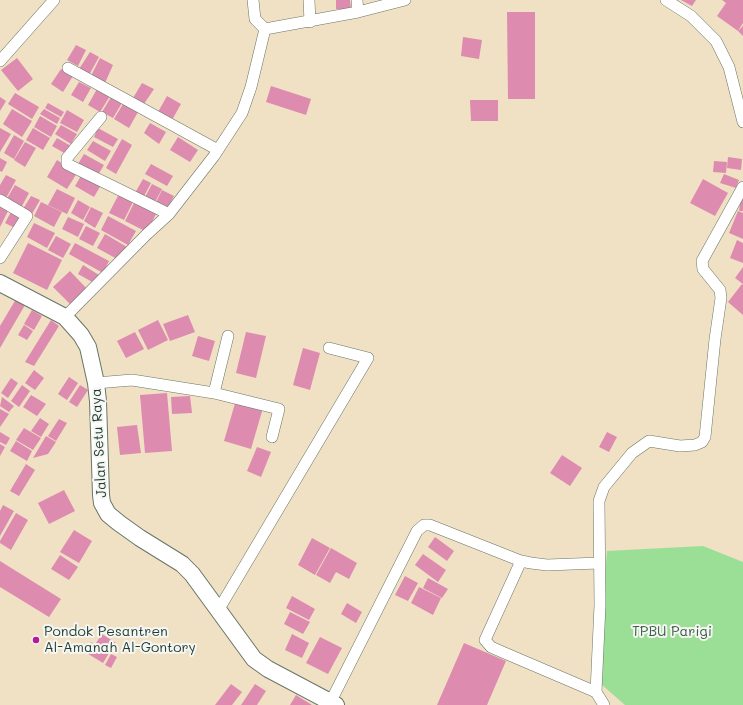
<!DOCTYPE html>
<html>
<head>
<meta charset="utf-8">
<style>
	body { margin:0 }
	canvas { display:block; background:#f0e0c4 }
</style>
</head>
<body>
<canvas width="743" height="705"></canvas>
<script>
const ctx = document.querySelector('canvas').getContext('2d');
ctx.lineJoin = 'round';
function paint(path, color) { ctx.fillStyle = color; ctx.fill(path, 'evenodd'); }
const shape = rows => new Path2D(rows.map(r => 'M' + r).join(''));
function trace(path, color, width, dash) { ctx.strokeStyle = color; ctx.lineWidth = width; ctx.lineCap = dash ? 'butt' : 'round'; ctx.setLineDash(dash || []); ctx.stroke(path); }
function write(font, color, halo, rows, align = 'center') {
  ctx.font = font + ' Mali,sans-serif'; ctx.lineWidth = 4; ctx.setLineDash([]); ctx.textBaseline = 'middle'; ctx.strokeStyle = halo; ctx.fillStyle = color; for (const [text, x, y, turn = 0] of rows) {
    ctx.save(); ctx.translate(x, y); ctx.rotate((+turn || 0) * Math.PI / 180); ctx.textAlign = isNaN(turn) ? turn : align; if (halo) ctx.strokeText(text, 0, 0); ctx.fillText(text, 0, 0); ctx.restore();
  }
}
paint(shape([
	[703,546,743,562,743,705,625,705,601,684,599,664,607,551]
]), '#9bde95');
paint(shape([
	[336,0,350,0,351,9,336,9],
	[681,0,696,0,692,6],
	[722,0,743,0,743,23,738,31,717,16,726,3],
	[507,12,535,12,535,99,508,99],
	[743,26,743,36,738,31],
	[463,37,482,40,479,59,461,56],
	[76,45,86,50,78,66,67,60],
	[90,52,99,57,89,75,79,69],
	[17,58,33,79,18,91,1,70],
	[100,58,113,65,105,83,91,76],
	[61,69,73,76,63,92,51,84],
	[79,82,91,88,83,102,71,95],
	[142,83,154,89,144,104,133,98],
	[271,86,311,99,306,115,266,102],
	[97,89,110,96,100,112,88,105],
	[15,93,39,107,32,119,8,104],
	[167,96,181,104,172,120,158,112],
	[0,97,6,101,0,111],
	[111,97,122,103,113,118,102,112],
	[470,100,498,100,498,121,471,121],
	[48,103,64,112,61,117,45,108],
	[123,104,138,112,129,128,114,119],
	[12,109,32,121,22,137,3,124],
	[44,109,60,118,57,124,40,114],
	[67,110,84,120,77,132,60,123],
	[40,116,57,126,51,137,34,127],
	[150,123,166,132,159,144,144,133],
	[61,125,77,134,71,144,55,134],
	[0,128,11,134,0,152],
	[33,128,50,138,43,150,26,140],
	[98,128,118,139,113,147,94,137],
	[14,135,24,141,14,159,4,153],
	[178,137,198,150,190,162,170,150],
	[57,138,71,146,66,154,52,146],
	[122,139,132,145,116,174,106,168],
	[93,141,111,151,105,161,87,150],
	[25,142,36,148,25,167,14,160],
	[84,154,104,165,98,175,78,164],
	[728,157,742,159,741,170,727,168],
	[0,158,7,162,2,172,0,171],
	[57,160,77,173,67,189,47,177],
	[714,161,727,162,726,173,713,172],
	[151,164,173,176,167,186,145,174],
	[82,174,101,185,94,197,75,186],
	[724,174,739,180,736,188,720,183],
	[6,175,16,180,5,200,0,198,0,185],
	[143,179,151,183,143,198,135,193],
	[703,179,728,193,715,216,690,203],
	[152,184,162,189,154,204,144,199],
	[15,185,29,193,21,208,6,200],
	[57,189,75,198,67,214,48,205],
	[162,190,174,196,166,211,155,204],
	[119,194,133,202,124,220,109,213],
	[31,196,40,200,32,214,23,209],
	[741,199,743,200,743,211,739,211],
	[78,200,90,207,83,220,71,213],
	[41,202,62,212,54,227,34,216],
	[134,203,156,214,147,232,125,221],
	[0,205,9,209,0,227],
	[91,207,103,213,95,228,84,221],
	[738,211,743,213,743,239,729,233],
	[11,212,21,217,15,228,5,223],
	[108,216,136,231,128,245,101,230],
	[68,217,84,224,78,237,62,229],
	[34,223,55,233,47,248,27,237],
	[86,226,100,233,93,246,79,239],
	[105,234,127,247,119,260,97,248],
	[56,236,71,244,63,258,48,250],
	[737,240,743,243,743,263,730,258],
	[28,243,62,260,47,290,13,273],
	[75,243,109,261,103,273,69,254],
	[83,265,99,275,94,283,78,274],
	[743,267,743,284,735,278],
	[70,271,88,290,72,306,53,287],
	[742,284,743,285,743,315,728,302],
	[16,299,25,305,0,348,0,326],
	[32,310,42,316,34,330,24,324],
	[188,315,195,332,170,341,163,324],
	[51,320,59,326,34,366,25,362],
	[158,320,168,340,148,350,138,330],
	[24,325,33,331,27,340,18,335],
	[135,332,144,349,126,358,117,341],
	[246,332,266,336,256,378,236,373],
	[198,336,215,341,209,361,192,356],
	[303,348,320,353,310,390,293,385],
	[34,370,44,378,35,390,25,383],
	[69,377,78,383,67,400,58,394],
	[11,378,18,383,8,398,1,393],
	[22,385,30,391,19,407,11,401],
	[80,385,88,390,77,407,69,402],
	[167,393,172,451,145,453,140,395],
	[31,395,46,404,37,416,23,407],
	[190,396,192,413,172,414,171,397],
	[2,397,14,406,9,412,0,406],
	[236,400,263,408,251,449,224,441],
	[0,409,9,414,0,427],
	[40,418,49,424,41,437,31,431],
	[59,419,67,423,56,441,48,436],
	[137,425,141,453,120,455,117,427],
	[24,428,41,438,33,450,16,440],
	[0,432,10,438,6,445,0,442],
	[607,432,617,437,609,452,599,447],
	[46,436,56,442,48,454,33,458],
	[16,441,32,451,27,461,10,451],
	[0,444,5,447,0,456],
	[257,447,271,452,261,477,247,471],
	[562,455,582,468,570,486,550,473],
	[26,464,35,470,19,496,10,491],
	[64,490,75,511,49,524,38,503],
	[3,505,14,511,0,536,0,511],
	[16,513,28,520,11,550,0,543,0,541],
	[74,530,92,541,79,563,60,552],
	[435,537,454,551,447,561,428,547],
	[312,538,330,548,315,575,298,565],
	[331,548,357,563,349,579,336,572,330,583,316,575],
	[423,554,446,570,438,582,415,565],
	[60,555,78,567,69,580,51,569],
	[0,561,61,599,49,617,0,587],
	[405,576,418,583,408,601,395,595],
	[428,578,448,589,442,598,423,588],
	[419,587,441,598,433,615,411,603],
	[292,596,315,609,309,620,286,608],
	[347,603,362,612,356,623,341,614],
	[290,612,310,622,303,634,284,624],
	[102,634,116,643,110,652,96,643],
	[292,634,309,643,302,658,285,650],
	[320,637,342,648,328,674,306,663],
	[91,642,109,653,103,663,85,652],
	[464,643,506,661,487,705,437,705],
	[111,654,117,657,111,668,105,665],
	[231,684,242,692,232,705,215,705],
	[255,684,266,691,257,705,241,705],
	[296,695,312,705,290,705]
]), '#dd8cb0');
const street = shape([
	[253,0,255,19,265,29],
	[309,0,310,22],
	[357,0,358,12],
	[666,0,691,16,716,41,729,67,743,122],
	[265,29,358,12,405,0],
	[0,61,54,0],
	[68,68,218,150],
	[101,117,67,158,67,164,169,214],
	[0,200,27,216,0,258],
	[65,317,146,235,169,214,214,156,242,113,251,87,265,29],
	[96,383,132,380,214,393,279,409,272,437],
	[214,393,228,336],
	[521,561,485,640,491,647,500,651,596,692,604,705],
	[219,609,368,358,329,348],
	[596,692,600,605,599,501,604,487,632,453,649,441,680,446,695,445,702,442,705,437,715,339,721,298,720,290,703,269,702,261,743,187],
	[329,705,417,531,424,525,430,525,521,561,531,563,547,565,599,563]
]);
const secondary = shape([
	[0,283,65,317,81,335,88,347,96,383,98,401,101,495,102,503,108,514,119,523,140,538,182,564,192,574,254,659,268,669,336,705]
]);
trace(street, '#687666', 12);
trace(secondary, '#687666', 18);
trace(street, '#fff', 11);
trace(secondary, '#fff', 16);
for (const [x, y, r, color] of [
	[36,640,4,"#b5179e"]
]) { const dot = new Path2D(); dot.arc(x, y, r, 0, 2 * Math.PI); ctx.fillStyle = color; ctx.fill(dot); trace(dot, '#f6f6f2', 1.5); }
write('14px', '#1f3d34', '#f6f6f2', [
	["Jalan Setu Raya",99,443,-93]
]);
write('14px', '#1f3d34', '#f6f6f2', [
	["Pondok Pesantren",44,632],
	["Al-Amanah Al-Gontory",44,648]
], 'left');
write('14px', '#385d47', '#f6f6f2', [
	["TPBU Parigi",672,632]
]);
</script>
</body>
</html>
